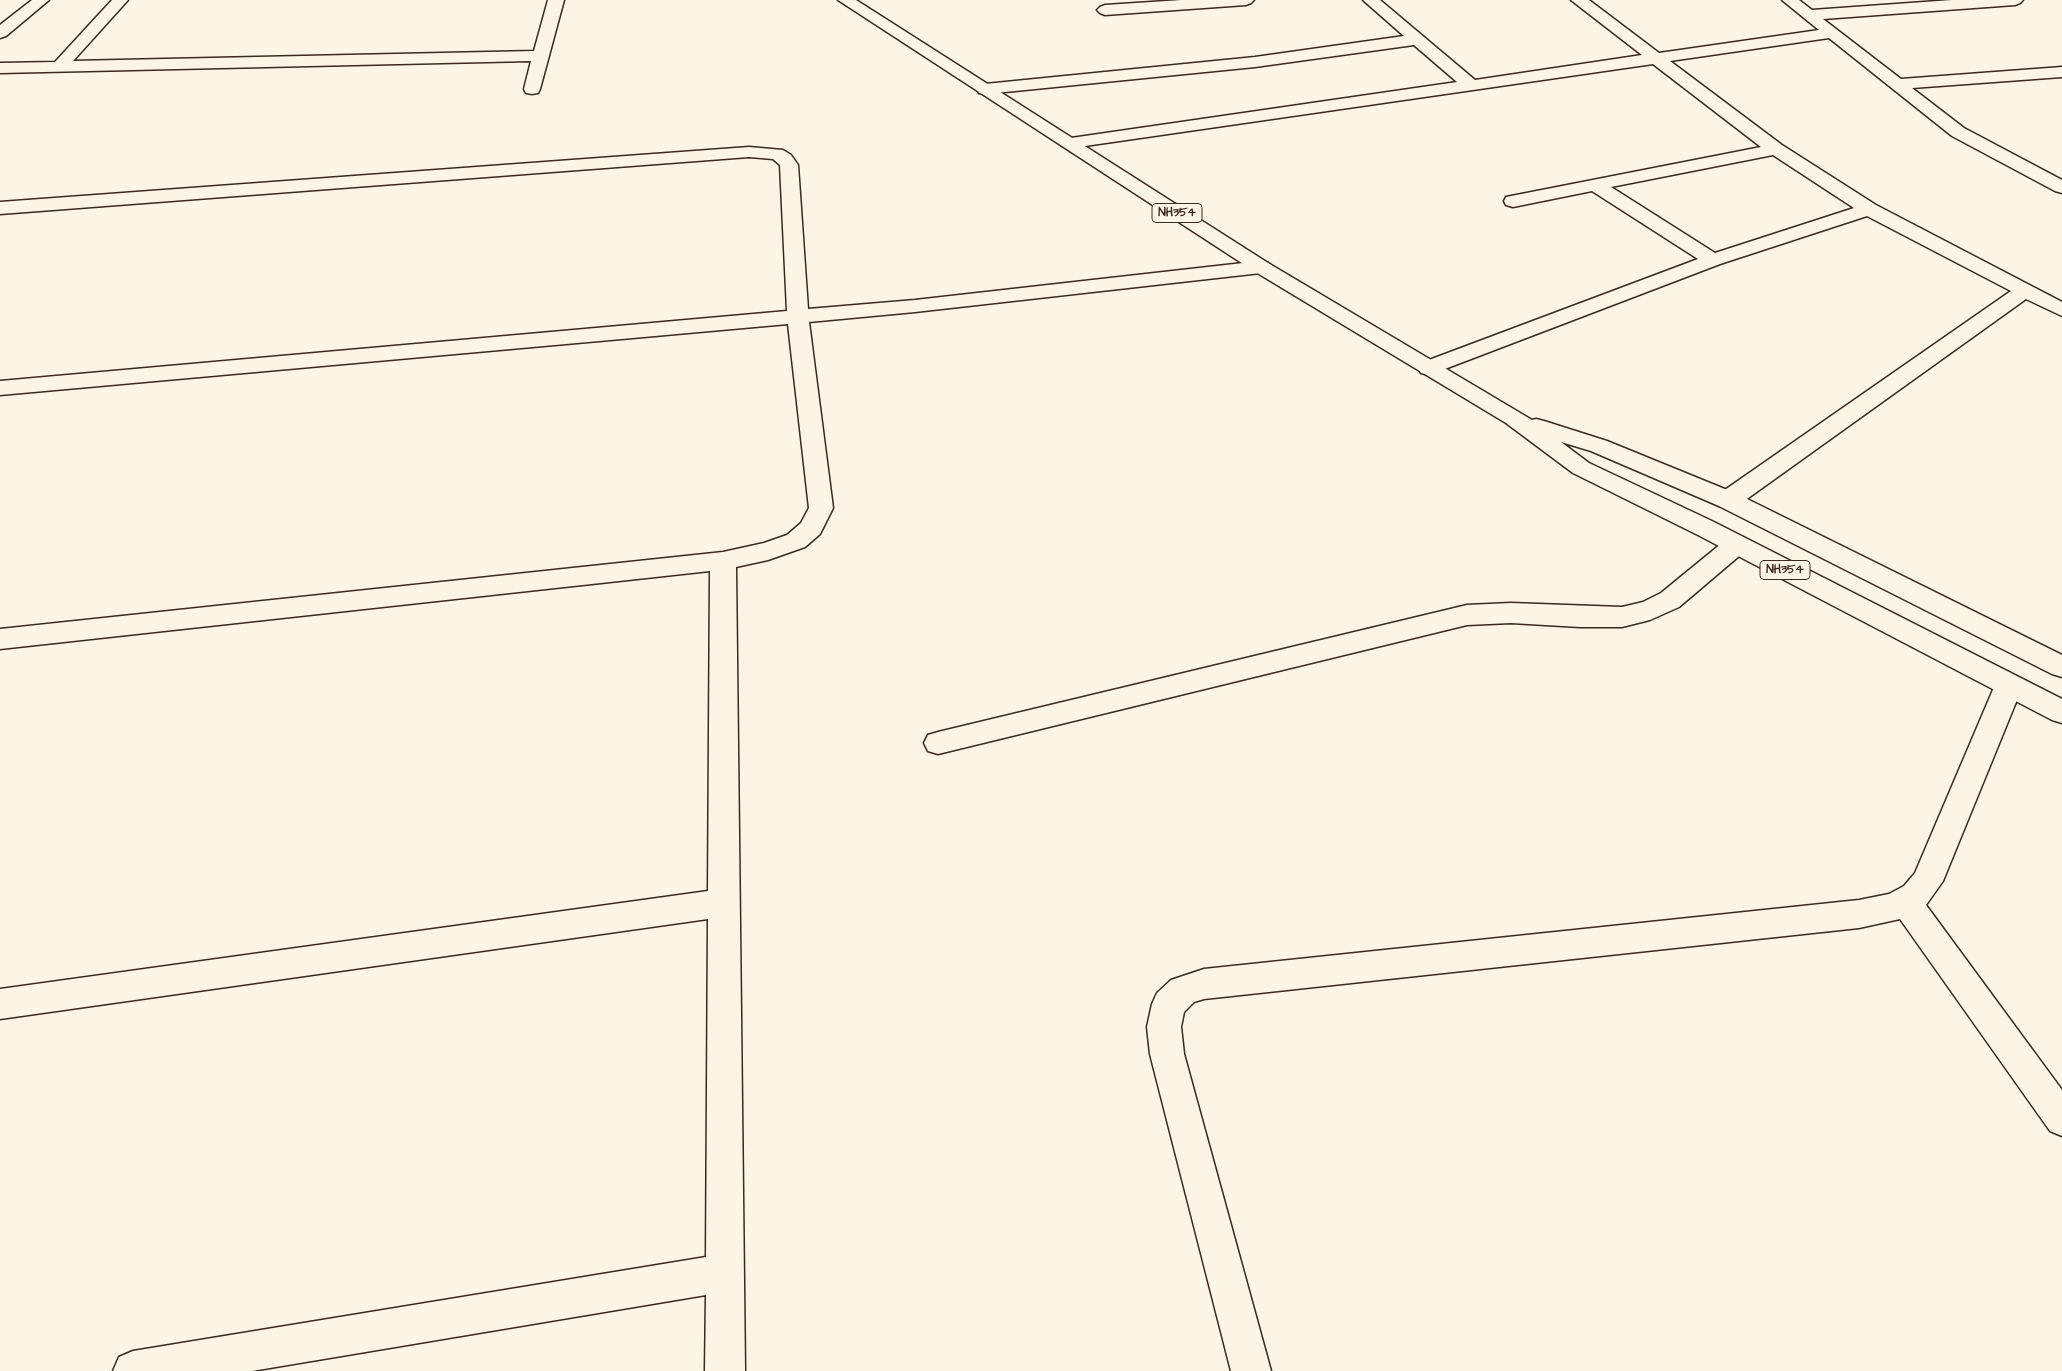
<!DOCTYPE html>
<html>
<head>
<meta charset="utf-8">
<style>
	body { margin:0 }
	canvas { display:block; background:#fcf5e5 }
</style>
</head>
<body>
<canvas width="2062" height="1371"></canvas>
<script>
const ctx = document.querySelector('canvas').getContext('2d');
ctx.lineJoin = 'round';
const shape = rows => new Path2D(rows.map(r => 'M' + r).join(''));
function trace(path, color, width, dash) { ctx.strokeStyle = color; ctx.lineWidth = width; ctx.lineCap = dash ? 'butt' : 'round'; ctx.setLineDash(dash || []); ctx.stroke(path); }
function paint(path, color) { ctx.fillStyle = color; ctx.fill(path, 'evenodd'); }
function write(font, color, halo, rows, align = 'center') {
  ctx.font = font + ' "Architects Daughter",sans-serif'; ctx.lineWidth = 4.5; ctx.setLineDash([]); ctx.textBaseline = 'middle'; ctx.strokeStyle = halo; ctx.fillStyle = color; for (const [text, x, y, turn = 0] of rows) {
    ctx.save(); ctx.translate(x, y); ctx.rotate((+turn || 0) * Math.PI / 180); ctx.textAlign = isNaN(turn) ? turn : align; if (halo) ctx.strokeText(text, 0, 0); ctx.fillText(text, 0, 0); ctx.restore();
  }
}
const minor = shape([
	[32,0,49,0,6,36,0,38,0,25,32,0],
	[112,0,128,0,73,61,534,51,548,0,564,0,540,89,538,93,532,94,526,93,524,89,531,61,0,73,0,63,55,62,112,0],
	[1182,0,1254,0,1251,3,1246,5,1105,15,1100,13,1097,10,1100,7,1105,5,1182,0],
	[1363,0,1380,0,1475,80,1642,55,1571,0,1589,0,1659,53,1819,30,1782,0,1799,0,1812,10,1952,0,2023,0,2020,3,2015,5,1823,19,1901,79,2062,67,2062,77,1912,88,1964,128,2062,180,2062,193,2055,191,1952,136,1829,38,1670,61,1782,145,1876,205,2062,302,2062,316,2026,299,1737,506,1728,508,1719,506,1716,500,1719,494,2011,291,1867,216,1720,264,1429,375,1421,373,1418,368,1421,363,1698,259,1592,191,1513,207,1506,205,1504,201,1506,197,1761,147,1653,64,1071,148,1065,147,1062,143,1065,139,1071,138,1457,82,1414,45,1255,67,985,94,979,93,977,89,979,85,985,84,1255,57,1404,36,1363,0],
	[1773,155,1854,208,1715,253,1611,187,1773,155],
	[749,147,783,150,791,155,798,165,808,309,915,300,1261,261,1268,263,1271,267,1268,271,1261,273,915,312,809,322,833,508,820,534,805,547,768,560,736,567,745,1371,705,1371,706,1295,252,1371,113,1371,119,1357,133,1351,706,1257,708,919,0,1019,0,989,708,891,710,571,0,649,0,629,723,552,764,543,787,535,801,523,809,508,788,324,0,395,0,381,787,311,780,165,773,159,749,157,0,214,0,202,749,147],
	[1736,536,1745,539,1748,545,1745,551,1679,607,1650,620,1622,627,1580,627,1511,623,1467,625,938,754,928,751,924,743,928,735,938,732,1467,605,1511,603,1622,607,1643,602,1661,593,1727,539,1736,536],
	[2009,674,2019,678,2023,685,1943,881,1926,905,2062,1090,2062,1136,2050,1131,1900,919,1859,928,1204,999,1194,1002,1184,1012,1181,1027,1184,1054,1271,1371,1231,1371,1150,1054,1147,1027,1152,1004,1157,993,1171,980,1204,969,1859,900,1889,894,1904,886,1915,873,1995,685,1999,678,2009,674]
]);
const highway = shape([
	[838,0,856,0,1268,263,1532,420,1536,419,1544,421,1607,441,1737,494,2062,655,2062,677,2052,674,1719,506,1591,451,1561,442,1589,463,1714,522,2062,699,2062,723,2052,720,1696,534,1573,473,1506,423,1254,271,838,0]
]);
trace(minor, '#3b2a1e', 3);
trace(highway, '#3b2a1e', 3);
paint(minor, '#fcf5e5');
paint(highway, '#fcf5e5');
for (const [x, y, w] of [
	[1177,213,50],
	[1785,570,50]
]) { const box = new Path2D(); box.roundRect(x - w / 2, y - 9.5, w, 19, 4); ctx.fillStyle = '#fcf5e5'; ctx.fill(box); trace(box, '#3b2a1e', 1); }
write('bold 12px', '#3b2a1e', null, [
	["NH354",1177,213],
	["NH354",1785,570]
]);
</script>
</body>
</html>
